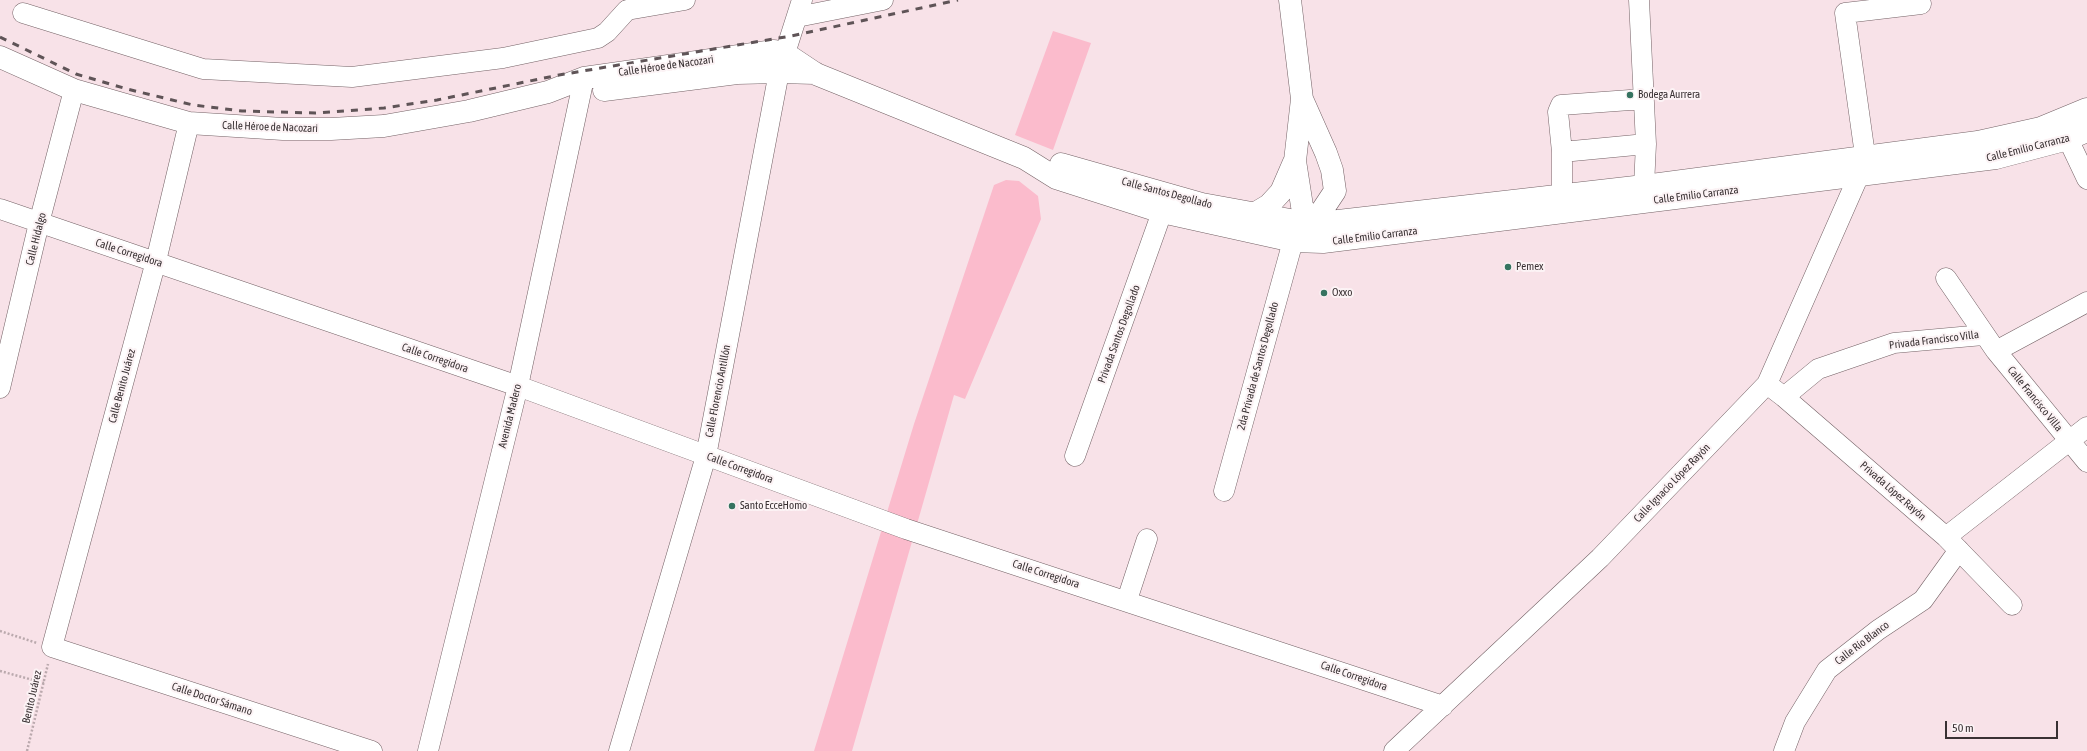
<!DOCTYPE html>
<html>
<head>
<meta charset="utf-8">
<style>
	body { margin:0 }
	#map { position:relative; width:2087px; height:751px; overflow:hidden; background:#f8e2e8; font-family:"Asap Condensed",sans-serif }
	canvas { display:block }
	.scale { position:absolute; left:1945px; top:721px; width:113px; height:18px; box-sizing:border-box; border:2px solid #393133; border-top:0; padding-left:5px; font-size:12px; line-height:14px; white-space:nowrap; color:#393133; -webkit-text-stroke:3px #fcf3f5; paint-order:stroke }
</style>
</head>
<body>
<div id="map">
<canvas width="2087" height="751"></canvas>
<div class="scale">50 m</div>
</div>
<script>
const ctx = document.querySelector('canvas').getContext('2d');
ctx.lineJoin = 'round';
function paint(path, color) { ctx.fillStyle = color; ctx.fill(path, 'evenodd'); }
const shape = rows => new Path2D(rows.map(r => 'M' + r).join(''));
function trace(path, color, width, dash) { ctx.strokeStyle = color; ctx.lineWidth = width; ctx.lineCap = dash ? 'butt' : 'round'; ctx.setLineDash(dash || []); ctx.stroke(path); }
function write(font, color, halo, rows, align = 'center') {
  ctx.font = font + ' "Asap Condensed",sans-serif'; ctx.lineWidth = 4; ctx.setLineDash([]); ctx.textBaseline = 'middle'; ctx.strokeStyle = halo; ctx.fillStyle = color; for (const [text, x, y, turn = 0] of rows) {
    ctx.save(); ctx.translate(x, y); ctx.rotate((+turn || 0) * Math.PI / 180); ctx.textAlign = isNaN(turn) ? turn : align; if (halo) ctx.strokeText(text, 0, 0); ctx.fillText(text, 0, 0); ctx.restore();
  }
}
paint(shape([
	[1053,31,1091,43,1053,150,1015,135],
	[1006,180,1019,181,1038,196,1041,219,965,399,954,395,852,751,814,751,914,424,994,185]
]), '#fbbbcc');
const minor = shape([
	[1639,0,1646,144,1644,186],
	[23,13,203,69,352,77,503,58,598,38,607,32,627,10,685,0],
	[797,17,883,0],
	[189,123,156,261,52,647,372,751],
	[2063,123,2068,139,2087,179],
	[1562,152,1646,144],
	[1562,195,1562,152,1558,112,1561,105,1644,99],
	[0,209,518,386,906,529,1443,706],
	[1946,278,1996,351,2087,462],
	[1996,351,2087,302],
	[1767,384,1784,397,1946,537,2012,605],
	[0,388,39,223,74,90],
	[1784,397,1818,369,1894,343,1983,335],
	[1075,456,1162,212],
	[1224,491,1293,241],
	[1946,537,2087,427],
	[1127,600,1147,539],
	[428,751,518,386,584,78],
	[619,751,706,456,779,72,802,0],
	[1394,751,1600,558,1767,384,1859,175,1865,155,1845,13,1921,4,1920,0],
	[1784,751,1795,722,1827,670,1878,630,1923,600,1959,550]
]);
const major = shape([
	[1290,0,1302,99,1295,161,1302,206,1317,233],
	[0,57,74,90,189,123,283,129,331,129,384,126,469,111,548,92,584,78,774,51,786,54,816,74,1024,158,1056,178,1162,212,1293,241,1323,242,1996,158,2068,139,2087,131],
	[604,90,737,73,779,72,815,73],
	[1302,99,1326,153,1332,170,1335,191,1307,233],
	[1061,164,1202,204,1312,224,1644,186,1978,142,2041,128,2087,109],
	[1254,214,1269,205,1281,192,1294,162]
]);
trace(minor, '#746266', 21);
trace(major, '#746266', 23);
trace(shape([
	[0,631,37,643],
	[0,671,44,683],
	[27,751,48,664]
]), '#baa9ad', 2.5, [2, 2]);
trace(minor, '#fff', 20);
trace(major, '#fff', 22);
trace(shape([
	[0,37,76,74,127,89,193,105,242,111,315,113,384,108,437,100,559,75,791,36,958,0]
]), '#5f5457', 3, [7, 7]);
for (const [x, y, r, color] of [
	[1630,95,4,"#367360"],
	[1508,267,4,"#367360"],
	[1324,293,4,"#367360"],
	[732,506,4,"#367360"]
]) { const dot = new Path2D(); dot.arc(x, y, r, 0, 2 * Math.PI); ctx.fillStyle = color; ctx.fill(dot); trace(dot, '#fcf3f5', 1.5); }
write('11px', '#393133', '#fcf3f5', [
	["Calle Héroe de Nacozari",666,66,-8],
	["Calle Héroe de Nacozari",270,127,2],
	["Calle Emilio Carranza",2028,148,-14],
	["Calle Santos Degollado",1167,193,15],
	["Calle Emilio Carranza",1696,195,-7],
	["Calle Emilio Carranza",1375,236,-7],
	["Calle Hidalgo",36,239,-76],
	["Calle Corregidora",129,253,18],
	["Privada Santos Degollado",1119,334,-70],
	["Privada Francisco Villa",1934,340,-7],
	["Calle Corregidora",435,358,19],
	["2da Privada de Santos Degollado",1258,366,-75],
	["Calle Benito Juárez",122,386,-75],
	["Calle Florencio Antillón",718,391,-79],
	["Calle Francisco Villa",2035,399,51],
	["Avenida Madero",510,416,-76],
	["Calle Corregidora",740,468,20],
	["Calle Ignacio López Rayón",1672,483,-46],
	["Privada López Rayón",1893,491,41],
	["Calle Corregidora",1046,574,18],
	["Calle Río Blanco",1862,643,-37],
	["Calle Corregidora",1354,676,19],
	["Benito Juárez",32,697,-77],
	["Calle Doctor Sámano",212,699,18]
]);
write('11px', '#393133', '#fcf3f5', [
	["Bodega Aurrera",1638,95],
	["Pemex",1516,267],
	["Oxxo",1332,293],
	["Santo EcceHomo",740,506]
], 'left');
</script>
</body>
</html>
